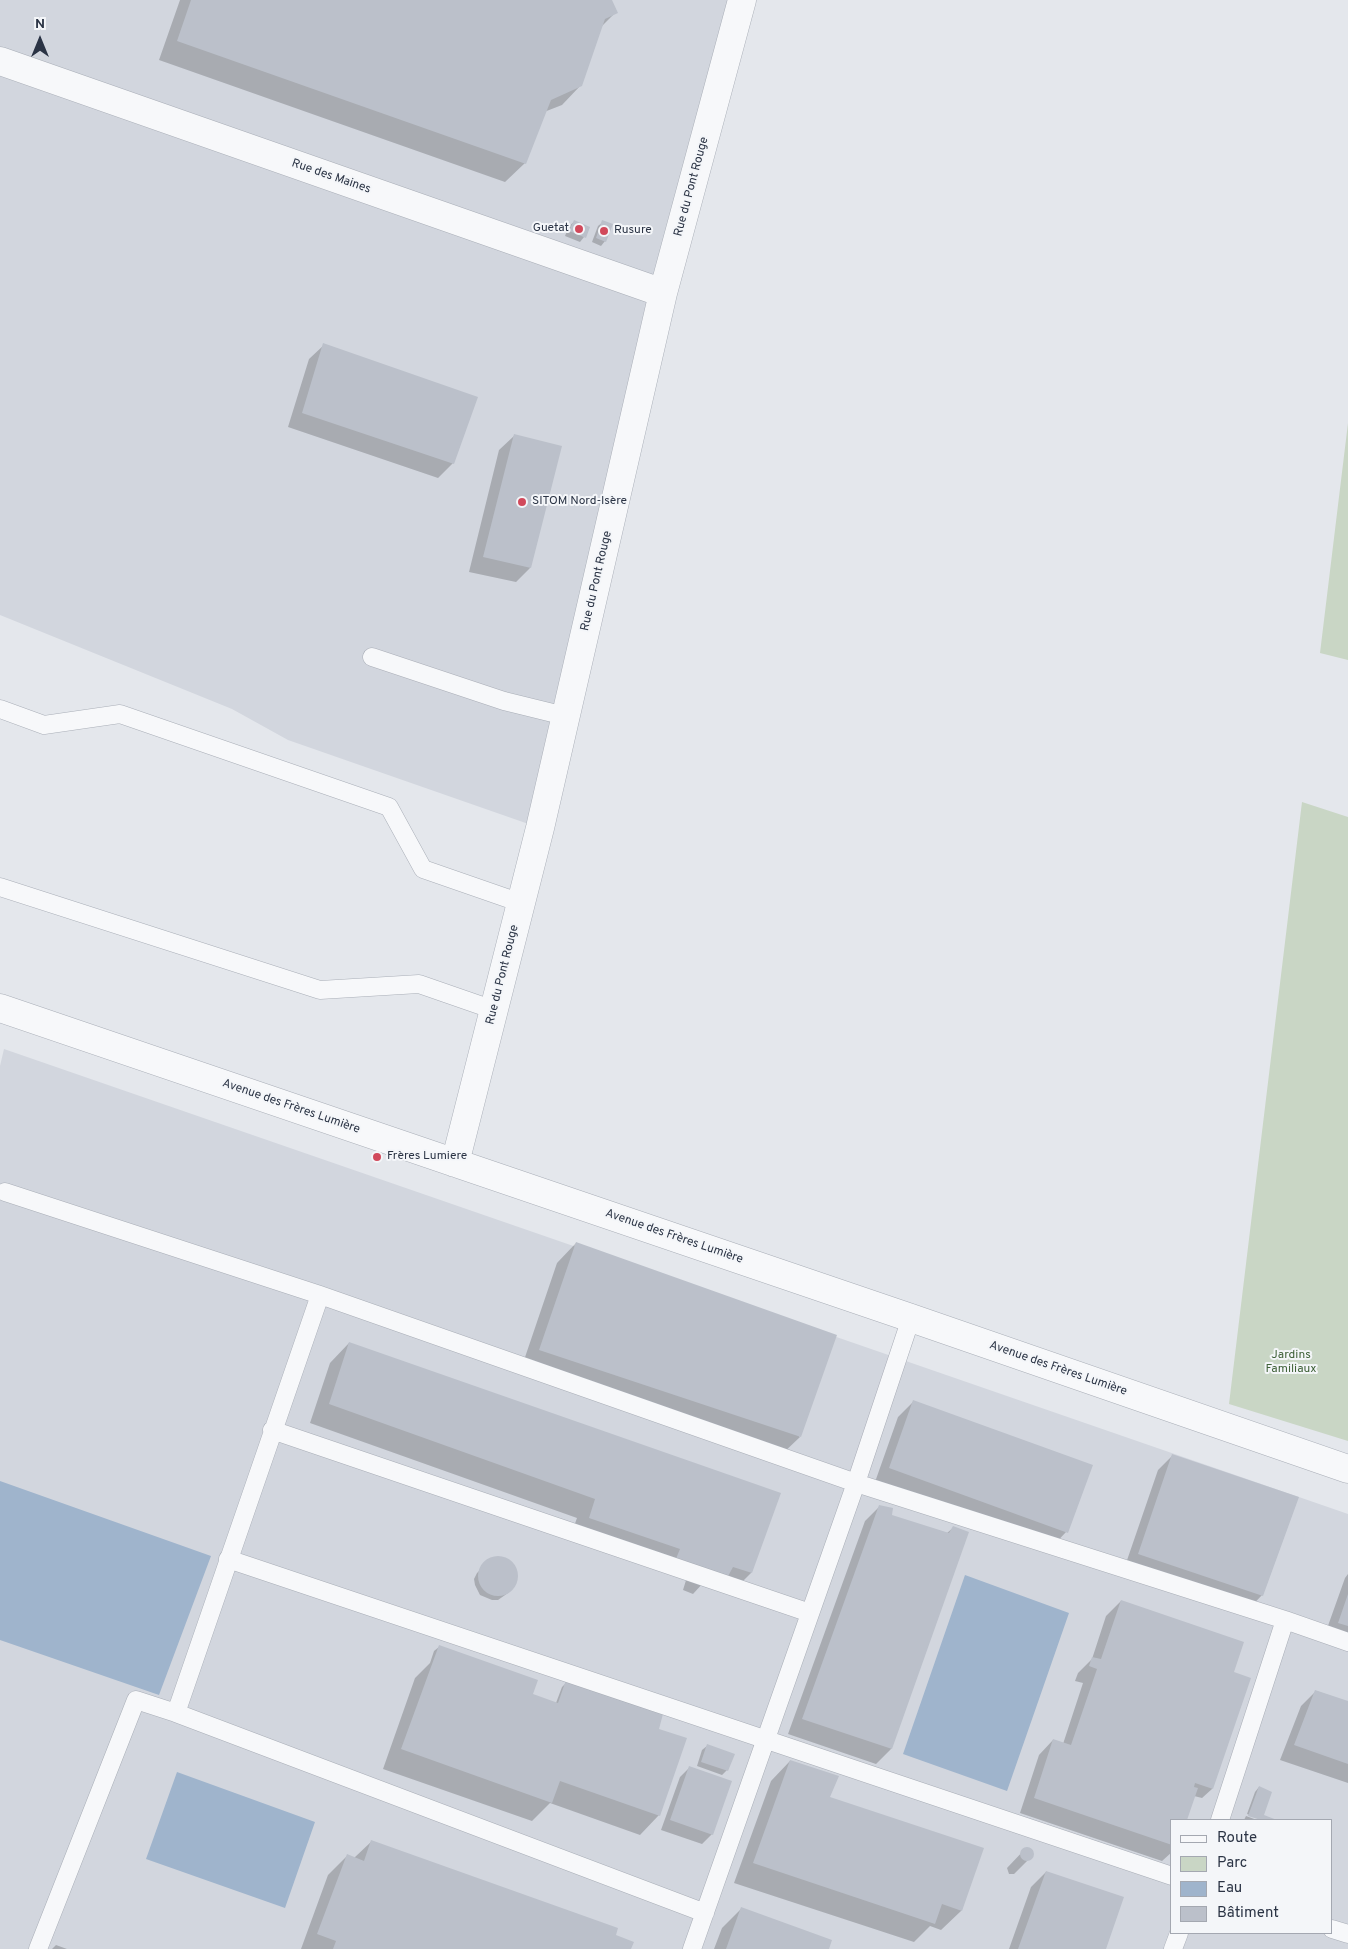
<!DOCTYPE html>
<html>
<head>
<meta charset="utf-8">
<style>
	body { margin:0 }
	#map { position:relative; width:1348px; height:1949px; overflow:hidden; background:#e4e7ec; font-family:Overpass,sans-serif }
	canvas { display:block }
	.legend { position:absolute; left:1170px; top:1819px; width:162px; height:115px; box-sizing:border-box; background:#f4f6f9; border:1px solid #a4a8b1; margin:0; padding:6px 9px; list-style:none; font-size:15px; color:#2b3445 }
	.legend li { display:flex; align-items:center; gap:10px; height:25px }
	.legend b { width:25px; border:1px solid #a4a8b1 }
	.north { position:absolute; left:15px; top:15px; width:50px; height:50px; -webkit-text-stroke:4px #f4f6f9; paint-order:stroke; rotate:0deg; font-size:14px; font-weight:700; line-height:20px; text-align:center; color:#2b3445 }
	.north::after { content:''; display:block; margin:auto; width:18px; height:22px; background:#2b3445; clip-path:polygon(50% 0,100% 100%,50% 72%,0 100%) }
</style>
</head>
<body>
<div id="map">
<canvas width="1348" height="1949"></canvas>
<ul class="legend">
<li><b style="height:6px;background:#f7f8fa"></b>Route</li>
<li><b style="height:14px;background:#c9d6c5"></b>Parc</li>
<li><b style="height:14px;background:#9fb4cc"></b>Eau</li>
<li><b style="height:14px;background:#bbc0ca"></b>Bâtiment</li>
</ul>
<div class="north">N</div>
</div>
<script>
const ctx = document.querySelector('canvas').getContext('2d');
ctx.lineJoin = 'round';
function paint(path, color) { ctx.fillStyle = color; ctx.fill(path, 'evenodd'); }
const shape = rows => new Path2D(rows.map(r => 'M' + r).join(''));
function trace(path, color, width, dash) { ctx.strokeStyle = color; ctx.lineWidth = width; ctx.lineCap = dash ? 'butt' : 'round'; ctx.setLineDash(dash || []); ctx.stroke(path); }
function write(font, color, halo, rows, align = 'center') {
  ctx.font = font + ' Overpass,sans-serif'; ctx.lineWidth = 4; ctx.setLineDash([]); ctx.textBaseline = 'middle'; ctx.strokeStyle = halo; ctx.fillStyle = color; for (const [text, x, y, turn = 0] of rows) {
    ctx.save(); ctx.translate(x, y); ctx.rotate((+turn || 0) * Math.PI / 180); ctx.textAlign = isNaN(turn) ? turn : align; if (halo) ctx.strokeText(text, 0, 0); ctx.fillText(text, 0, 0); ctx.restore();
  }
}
paint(shape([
	[0,0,742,0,540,828,288,740,232,709,0,615],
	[4,1049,1348,1514,1348,1949,0,1949,0,1066],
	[1172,1820,1332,1820,1332,1933,1172,1933]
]), '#d2d6de');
paint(shape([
	[1348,423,1348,660,1320,653],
	[1302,802,1348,817,1348,1441,1229,1404]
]), '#c9d6c5');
paint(shape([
	[0,1481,211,1556,159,1695,0,1640],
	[965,1575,1069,1613,1007,1791,903,1754],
	[177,1772,315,1822,285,1908,146,1859]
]), '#9fb4cc');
paint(shape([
	[180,0,611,0,616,12,600,28,581,85,562,105,544,112,525,163,505,182,159,60],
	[574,222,584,237,580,242,565,236,569,226],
	[603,222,605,241,601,246,592,242,598,226],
	[324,345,453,463,438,478,288,427,309,359],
	[514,436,530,568,516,582,469,572,499,450],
	[576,1243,800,1437,780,1456,521,1369,557,1263],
	[349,1343,779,1494,751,1573,732,1592,704,1582,693,1594,683,1590,687,1577,570,1537,577,1518,310,1423,330,1363],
	[913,1402,1066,1532,1052,1547,875,1482,898,1417],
	[1173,1455,1262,1595,1248,1610,1124,1569,1158,1470],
	[880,1506,891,1516,947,1533,953,1528,967,1533,891,1749,876,1764,788,1734,865,1521],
	[503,1558,509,1560,516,1570,516,1582,508,1593,498,1600,492,1600,480,1595,475,1585,474,1579,477,1573,491,1559],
	[1348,1574,1348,1646,1324,1637,1345,1578],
	[1121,1601,1232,1673,1212,1789,1202,1798,1194,1796,1186,1820,1172,1820,1172,1852,1162,1861,1020,1813,1039,1755,1053,1740,1063,1744,1083,1683,1075,1681,1078,1673,1092,1659,1106,1616],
	[439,1647,531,1695,556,1703,562,1687,567,1682,658,1730,659,1815,640,1835,550,1803,532,1821,383,1769,415,1678,430,1663,434,1651],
	[1316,1691,1348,1702,1348,1783,1280,1760,1301,1706],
	[707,1746,727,1770,722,1775,697,1766,702,1750],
	[790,1761,829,1798,982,1849,961,1911,941,1930,930,1926,914,1942,734,1883,771,1781],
	[690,1767,712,1834,702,1844,661,1830,680,1777],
	[1259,1787,1262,1816,1274,1820,1260,1820,1260,1819,1247,1814,1255,1792],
	[1246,1816,1257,1820,1244,1820],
	[372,1841,614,1936,630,1949,301,1949,328,1875,347,1856,354,1858],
	[1026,1848,1030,1849,1033,1853,1029,1859,1014,1874,1009,1874,1007,1868],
	[1046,1872,1105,1949,1009,1949,1031,1887],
	[741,1909,827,1949,714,1949,722,1928],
	[56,1945,67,1949,52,1949]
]), '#0003');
paint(shape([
	[191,0,612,0,618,13,605,19,582,86,551,100,526,164,177,41],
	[574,220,590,227,586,238,569,231],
	[602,220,613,224,606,242,596,238],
	[323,343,478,397,454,464,302,413],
	[514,434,562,446,531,568,483,557],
	[576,1242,837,1335,801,1437,539,1350],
	[349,1342,781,1493,752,1573,733,1567,726,1580,675,1561,680,1549,589,1518,595,1499,329,1404],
	[913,1400,1093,1465,1068,1533,889,1468],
	[1172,1454,1299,1497,1263,1596,1138,1554],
	[879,1505,893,1508,892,1515,949,1533,953,1526,969,1532,892,1749,802,1719],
	'478 1576a20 20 0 1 1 40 0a20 20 0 1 1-40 0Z',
	[1348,1594,1348,1626,1338,1623],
	[1121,1600,1244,1642,1234,1672,1251,1678,1213,1789,1195,1783,1194,1787,1198,1788,1187,1820,1172,1820,1172,1845,1034,1798,1053,1739,1071,1745,1097,1669,1089,1666,1092,1657,1101,1659],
	[439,1645,538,1680,533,1694,558,1703,566,1680,663,1714,659,1729,687,1738,660,1816,560,1781,552,1803,401,1749],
	[1315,1690,1348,1701,1348,1764,1294,1745],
	[707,1744,735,1754,728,1771,701,1762],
	[790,1760,839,1776,830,1797,984,1848,962,1911,942,1904,935,1924,753,1863],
	[689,1766,732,1781,713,1835,670,1820],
	[1259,1786,1272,1792,1264,1815,1277,1820,1261,1820,1248,1816],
	[371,1840,618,1928,616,1935,634,1942,631,1949,333,1949,336,1941,317,1934,347,1854,364,1861],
	'1020 1854a7 7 0 1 1 14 0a7 7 0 1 1-14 0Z',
	[1046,1871,1124,1897,1106,1949,1018,1949],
	[741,1907,832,1940,829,1949,726,1949]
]), '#bbc0ca');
const lane = shape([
	[372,657,504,701,565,716],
	[0,709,44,725,120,714,389,807,423,869,521,903],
	[0,887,320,990,419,984,494,1010],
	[5,1192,320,1295,856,1483,692,1949],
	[911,1318,856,1483,1285,1620,1348,1642],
	[272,1430,810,1613],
	[228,1559,1172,1876],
	[176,1713,705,1913],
	[1220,1820,1285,1620],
	[1332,1929,1348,1934],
	[38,1949,136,1700,176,1713,320,1295],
	[1173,1949,1179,1933]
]);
const street = shape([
	[0,61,663,293],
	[0,1008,911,1318,1348,1469],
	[455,1163,540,828,663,293,742,0]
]);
trace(lane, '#a9aeb7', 19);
trace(street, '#a9aeb7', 29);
trace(lane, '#f7f8fa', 18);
trace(street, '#f7f8fa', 28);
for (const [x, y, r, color] of [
	[579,229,5,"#d1495b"],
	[604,231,5,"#d1495b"],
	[522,502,5,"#d1495b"],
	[377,1157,5,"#d1495b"]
]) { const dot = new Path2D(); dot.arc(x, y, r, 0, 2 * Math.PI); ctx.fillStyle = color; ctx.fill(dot); trace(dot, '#f4f6f9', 2); }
write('12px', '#2b3445', '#f4f6f9', [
	["Rue des Maines",331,177,19],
	["Rue du Pont Rouge",692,187,-75],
	["Rue du Pont Rouge",597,581,-77],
	["Rue du Pont Rouge",503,975,-76],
	["Avenue des Frères Lumière",291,1107,19],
	["Avenue des Frères Lumière",674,1237,19],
	["Avenue des Frères Lumière",1058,1369,19]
]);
write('12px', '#2b3445', '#f4f6f9', [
	["Guetat",569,229,"right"],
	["Rusure",614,231],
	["SITOM Nord-Isère",532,502],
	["Frères Lumiere",387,1157]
], 'left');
write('12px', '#3f6138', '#f4f6f9', [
	["Jardins",1291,1356],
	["Familiaux",1291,1370]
]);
</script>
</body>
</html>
